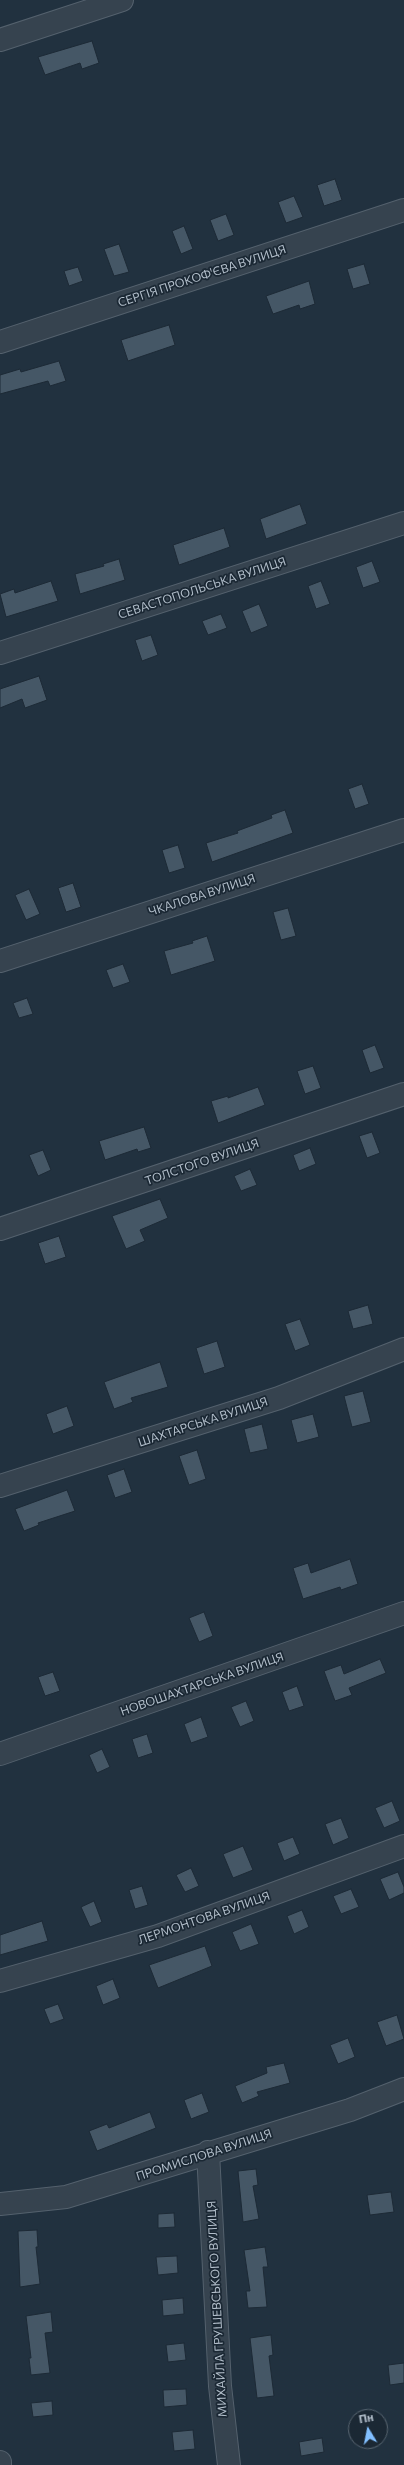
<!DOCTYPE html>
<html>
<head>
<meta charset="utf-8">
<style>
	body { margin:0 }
	#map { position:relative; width:404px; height:2465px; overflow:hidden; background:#21313f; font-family:Commissioner,sans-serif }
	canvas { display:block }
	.north { position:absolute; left:348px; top:2409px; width:40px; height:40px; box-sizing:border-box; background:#1b2834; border:1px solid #576470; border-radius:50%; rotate:350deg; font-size:11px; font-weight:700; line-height:16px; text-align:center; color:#b2beca }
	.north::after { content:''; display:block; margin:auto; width:14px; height:18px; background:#82bfff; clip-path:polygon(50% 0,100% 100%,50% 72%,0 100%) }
</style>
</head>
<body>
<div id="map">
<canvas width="404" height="2465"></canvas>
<div class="north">Пн</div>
</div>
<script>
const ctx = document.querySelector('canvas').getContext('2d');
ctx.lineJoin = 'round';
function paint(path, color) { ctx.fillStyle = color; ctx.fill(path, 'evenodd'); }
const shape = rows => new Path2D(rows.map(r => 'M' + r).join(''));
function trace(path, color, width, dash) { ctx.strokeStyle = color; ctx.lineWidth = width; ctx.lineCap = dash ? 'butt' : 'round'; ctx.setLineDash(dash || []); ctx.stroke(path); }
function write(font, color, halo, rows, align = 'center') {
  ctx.font = font + ' Commissioner,sans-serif'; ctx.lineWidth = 3.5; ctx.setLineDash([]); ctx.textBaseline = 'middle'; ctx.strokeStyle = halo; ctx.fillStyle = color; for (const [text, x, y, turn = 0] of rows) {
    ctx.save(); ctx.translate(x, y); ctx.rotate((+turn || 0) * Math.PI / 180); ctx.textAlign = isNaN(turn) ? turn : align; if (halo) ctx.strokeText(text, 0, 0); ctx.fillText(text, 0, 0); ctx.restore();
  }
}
const building = shape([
	[92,41,99,63,82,69,80,63,45,75,38,57,92,41],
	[335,179,342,200,324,206,317,185,335,179],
	[294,196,303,217,286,223,278,202,294,196],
	[226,214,234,235,218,241,210,220,226,214],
	[184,226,193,249,181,254,172,231,184,226],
	[119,244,129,272,114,276,104,249,119,244],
	[364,264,370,284,353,289,347,269,364,264],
	[78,267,83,281,69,286,64,271,78,267],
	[309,281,315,304,300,309,299,305,273,314,266,296,309,281],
	[169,325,175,345,128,361,121,340,169,325],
	[59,361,66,381,50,386,48,381,0,394,0,375,20,369,21,372,59,361],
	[300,504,307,524,266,539,260,519,300,504],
	[224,528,230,547,179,565,173,545,224,528],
	[119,559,125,580,80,594,75,574,104,566,103,564,119,559],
	[372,561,380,582,363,588,356,567,372,561],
	[51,581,58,601,6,617,0,594,14,589,15,593,51,581],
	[321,581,330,604,316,609,308,586,321,581],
	[259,604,268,626,251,633,242,611,259,604],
	[221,614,227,628,208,635,202,621,221,614],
	[151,635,158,655,142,661,135,640,151,635],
	[39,676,47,700,25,708,22,699,0,708,0,689,39,676],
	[362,784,369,804,355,809,348,789,362,784],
	[285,810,293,833,212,862,206,843,238,833,237,831,272,818,271,815,285,810],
	[178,845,185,868,169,873,162,850,178,845],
	[73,883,81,907,66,912,58,888,73,883],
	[29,889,40,914,26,920,15,895,29,889],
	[288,908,296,936,281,940,273,912,288,908],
	[207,936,215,961,171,975,164,951,193,943,192,941,207,936],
	[123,964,130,982,113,988,106,970,123,964],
	[27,998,33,1014,19,1018,13,1003,27,998],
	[375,1045,384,1068,370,1073,362,1050,375,1045],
	[313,1066,321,1088,305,1094,297,1071,313,1066],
	[258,1087,265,1105,218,1123,211,1101,228,1096,228,1098,258,1087],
	[144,1127,151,1148,138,1152,137,1149,105,1160,99,1141,144,1127],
	[372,1132,380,1153,367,1158,359,1136,372,1132],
	[310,1148,316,1164,299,1171,293,1155,310,1148],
	[43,1150,51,1170,38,1176,29,1155,43,1150],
	[250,1169,257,1185,241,1191,234,1176,250,1169],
	[160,1199,168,1218,140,1230,145,1241,126,1249,112,1216,160,1199],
	[59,1236,66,1257,45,1264,38,1243,59,1236],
	[368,1305,373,1324,353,1329,348,1311,368,1305],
	[300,1319,310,1345,295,1351,285,1324,300,1319],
	[217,1341,225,1367,204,1374,196,1348,217,1341],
	[160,1362,168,1387,131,1398,133,1402,114,1409,104,1382,160,1362],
	[363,1391,371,1422,352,1427,344,1396,363,1391],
	[67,1406,74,1426,53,1434,46,1414,67,1406],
	[313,1414,319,1437,297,1443,291,1420,313,1414],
	[262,1424,268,1449,250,1453,244,1429,262,1424],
	[197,1450,206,1479,189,1485,179,1456,197,1450],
	[124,1469,132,1492,115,1498,107,1475,124,1469],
	[67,1490,75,1511,38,1523,39,1525,24,1531,15,1509,67,1490],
	[350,1559,358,1584,341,1590,340,1587,303,1599,293,1568,308,1563,311,1573,350,1559],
	[204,1612,213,1636,199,1642,189,1618,204,1612],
	[380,1659,386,1673,349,1688,352,1695,335,1701,324,1671,341,1665,344,1674,380,1659],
	[53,1672,60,1691,45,1696,38,1677,53,1672],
	[297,1686,304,1706,289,1711,282,1692,297,1686],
	[246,1701,254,1721,240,1727,231,1707,246,1701],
	[201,1717,208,1737,191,1743,184,1724,201,1717],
	[147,1734,153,1753,138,1758,132,1739,147,1734],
	[102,1749,110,1767,97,1773,89,1755,102,1749],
	[392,1801,400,1821,384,1828,375,1808,392,1801],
	[341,1818,349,1838,333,1845,325,1824,341,1818],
	[293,1837,300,1854,284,1861,277,1843,293,1837],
	[243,1846,253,1870,233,1878,223,1854,243,1846],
	[191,1868,199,1886,185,1892,176,1875,191,1868],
	[398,1872,404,1887,404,1893,389,1900,380,1879,398,1872],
	[142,1886,148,1905,135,1909,129,1890,142,1886],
	[351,1889,359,1907,341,1914,333,1896,351,1889],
	[94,1901,102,1922,90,1927,81,1907,94,1901],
	[302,1910,309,1927,294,1934,287,1916,302,1910],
	[42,1921,48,1941,0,1955,0,1935,42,1921],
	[251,1924,259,1944,240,1951,232,1932,251,1924],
	[205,1946,212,1966,158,1988,149,1965,205,1946],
	[113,1979,120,1998,103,2005,96,1986,113,1979],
	[58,2004,64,2019,50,2024,44,2009,58,2004],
	[397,2015,404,2039,386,2046,377,2022,397,2015],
	[348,2038,355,2057,338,2064,330,2045,348,2038],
	[284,2063,290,2083,257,2092,259,2096,242,2103,235,2086,267,2073,266,2067,284,2063],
	[202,2093,209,2112,191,2119,184,2100,202,2093],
	[150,2112,156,2128,97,2151,89,2131,107,2124,109,2128,150,2112],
	[256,2169,258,2185,253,2186,259,2219,243,2222,238,2171,256,2169],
	[391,2192,394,2212,370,2215,367,2195,391,2192],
	[174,2213,175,2227,158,2228,158,2214,174,2213],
	[37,2230,38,2247,36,2247,40,2284,20,2287,18,2231,37,2230],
	[265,2247,268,2267,263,2267,267,2307,248,2308,246,2291,250,2291,244,2250,265,2247],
	[177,2256,178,2273,158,2275,156,2257,177,2256],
	[183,2298,184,2314,163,2316,162,2300,183,2298],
	[51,2312,53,2332,45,2333,50,2373,31,2375,29,2358,31,2358,26,2316,51,2312],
	[271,2335,273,2355,269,2356,274,2396,257,2398,250,2338,271,2335],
	[184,2343,186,2360,168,2362,166,2345,184,2343],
	[404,2363,404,2383,390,2385,388,2365,404,2363],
	[186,2389,187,2405,164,2407,163,2390,186,2389],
	[52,2401,53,2415,33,2417,31,2403,52,2401],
	[193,2430,195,2449,174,2451,172,2432,193,2430],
	[322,2438,324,2452,301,2456,299,2442,322,2438]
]);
paint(building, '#455766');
trace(building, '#1d2a36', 1);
const minor = shape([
	[0,40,122,0],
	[0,342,404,210],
	[0,653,404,523],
	[0,961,404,830],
	[0,1229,404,1094],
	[0,1486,279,1398,404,1349],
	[0,1754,404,1613],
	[0,1981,158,1936,404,1846],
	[208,2152,220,2386,229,2465],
	[0,2204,66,2197,350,2110,404,2089],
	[0,2462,0,2465]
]);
trace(minor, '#54616d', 24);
trace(minor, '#36434f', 22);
write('12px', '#b2beca', '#1b2834', [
	["СЕРГІЯ ПРОКОФ'ЄВА ВУЛИЦЯ",202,276,-18],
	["СЕВАСТОПОЛЬСЬКА ВУЛИЦЯ",202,588,-18],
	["ЧКАЛОВА ВУЛИЦЯ",202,895,-18],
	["ТОЛСТОГО ВУЛИЦЯ",202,1162,-19],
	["ШАХТАРСЬКА ВУЛИЦЯ",203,1422,-18],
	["НОВОШАХТАРСЬКА ВУЛИЦЯ",202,1684,-19],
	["ЛЕРМОНТОВА ВУЛИЦЯ",204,1918,-19],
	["ПРОМИСЛОВА ВУЛИЦЯ",204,2155,-18],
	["МИХАЙЛА ГРУШЕВСЬКОГО ВУЛИЦЯ",217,2309,-93]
]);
</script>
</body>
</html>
